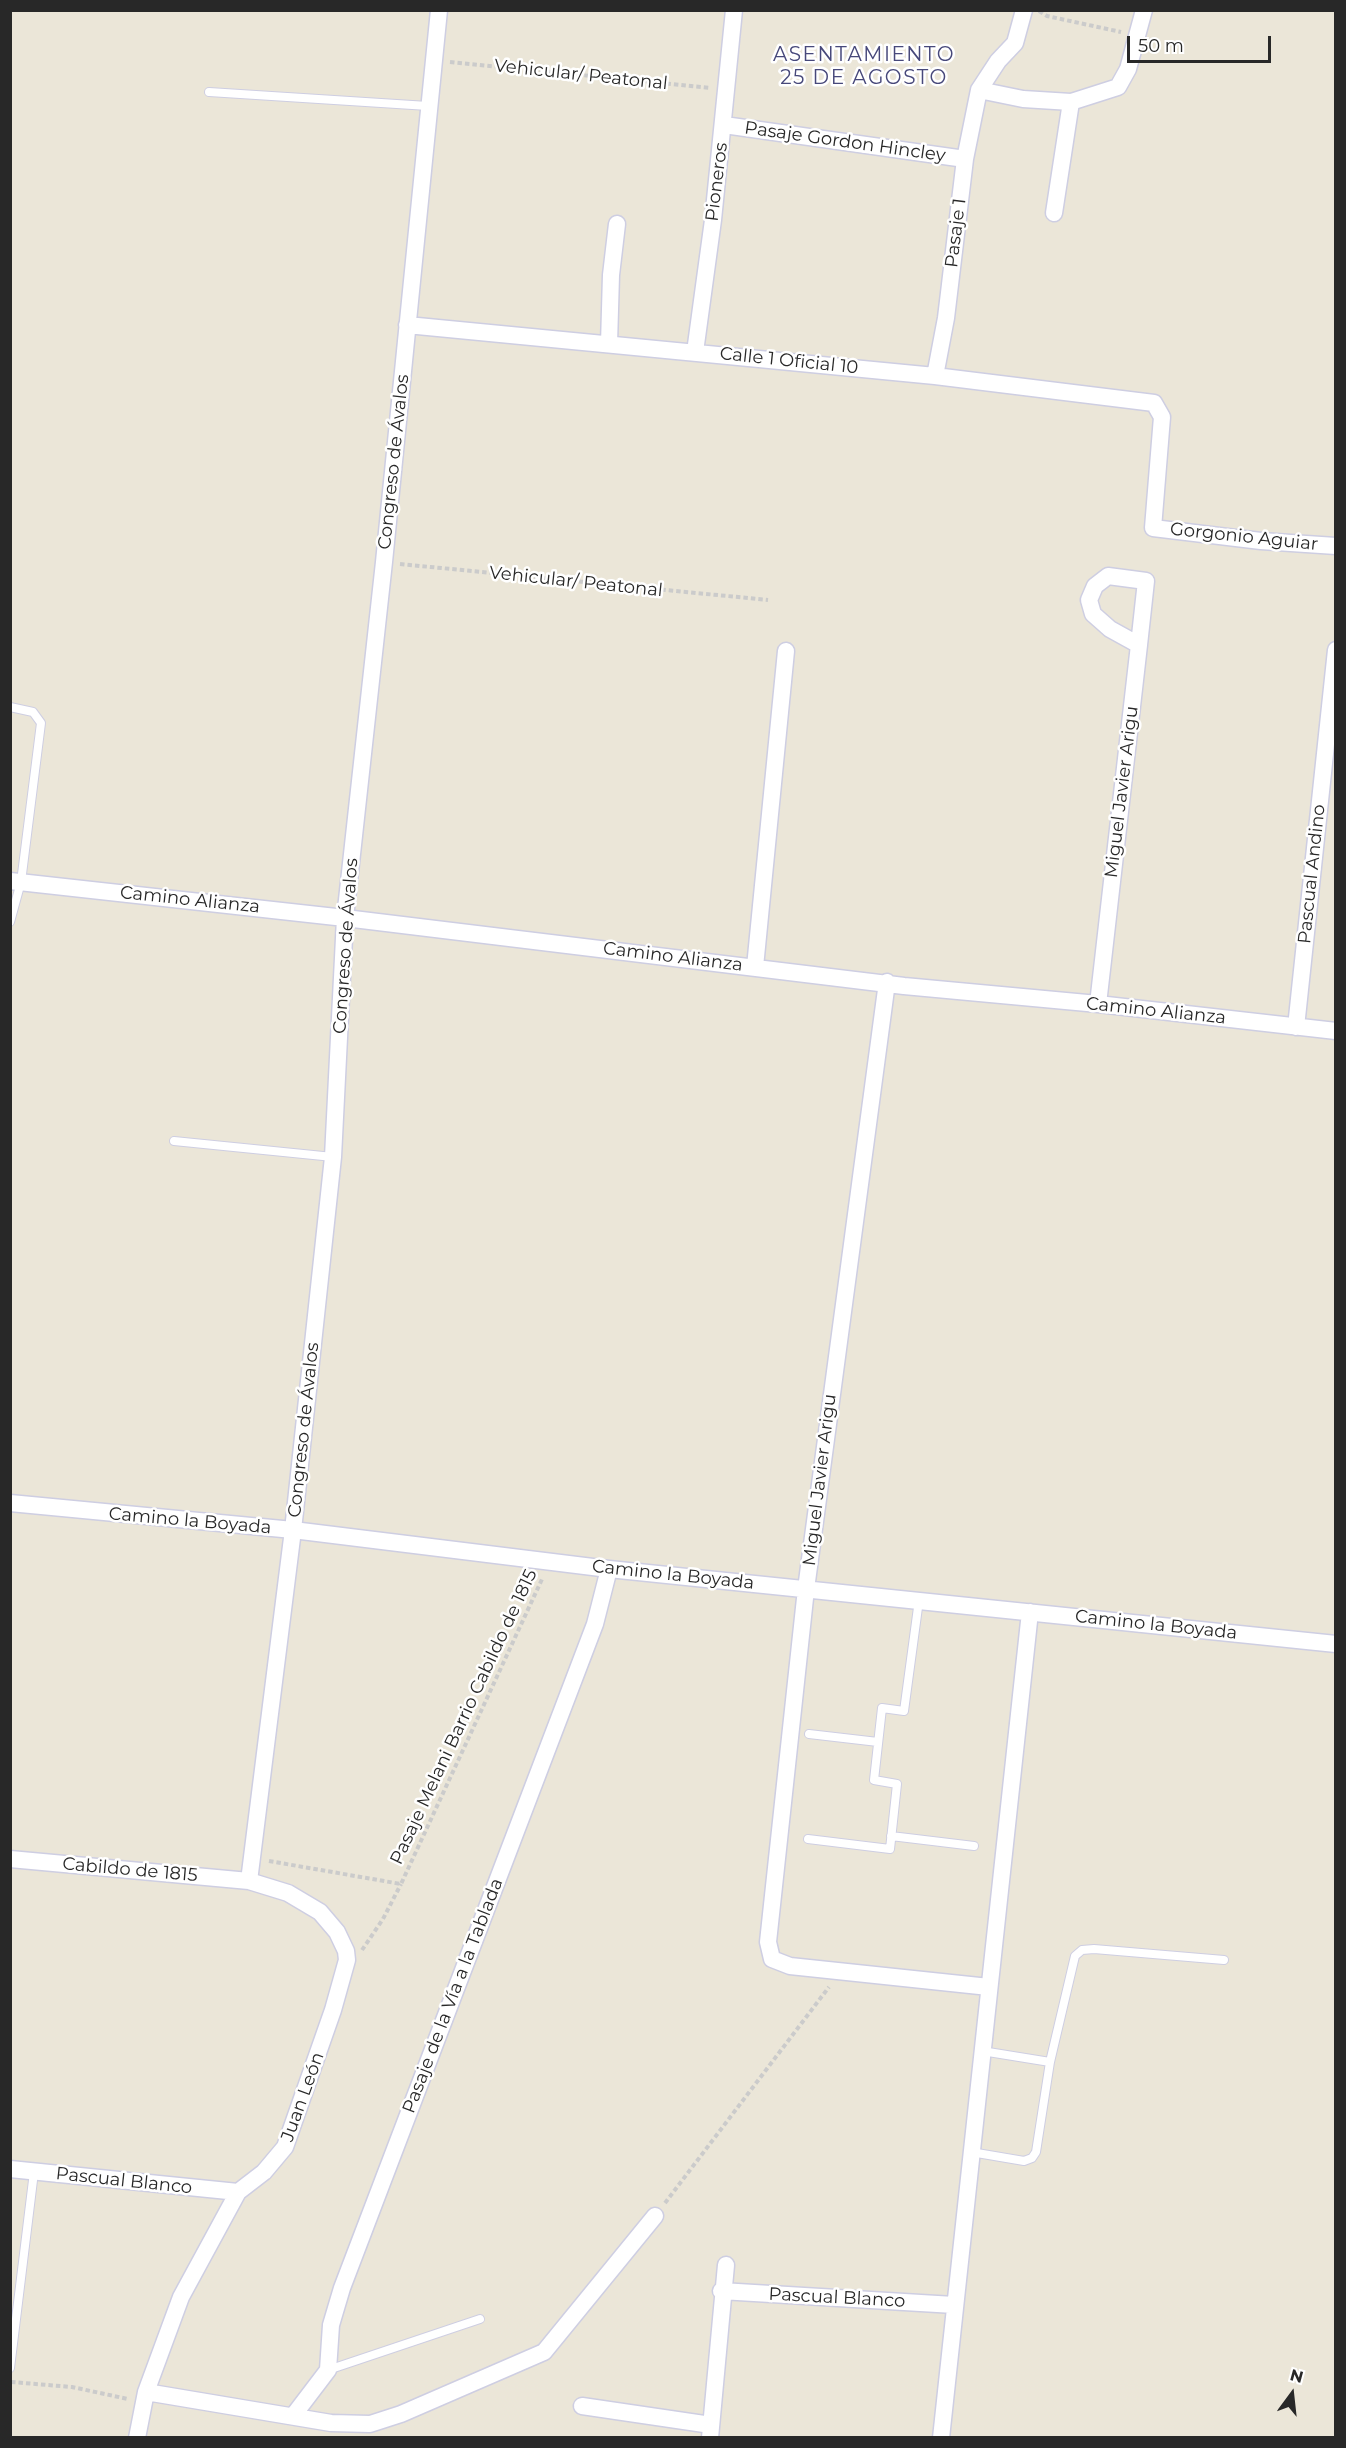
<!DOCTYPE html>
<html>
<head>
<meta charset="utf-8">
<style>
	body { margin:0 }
	#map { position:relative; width:1346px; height:2448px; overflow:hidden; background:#ebe6d8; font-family:Montserrat,sans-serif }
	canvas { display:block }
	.frame { position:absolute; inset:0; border:12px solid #282828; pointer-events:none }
	.north { position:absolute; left:1262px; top:2364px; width:60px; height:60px; -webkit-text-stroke:4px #fff; paint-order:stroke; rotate:15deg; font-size:16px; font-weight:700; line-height:24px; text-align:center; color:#282828 }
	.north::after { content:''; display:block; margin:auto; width:21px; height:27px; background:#282828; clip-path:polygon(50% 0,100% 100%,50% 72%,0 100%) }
	.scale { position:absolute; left:1127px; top:36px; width:144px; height:27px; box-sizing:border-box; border:3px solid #282828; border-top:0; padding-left:8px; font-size:18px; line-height:21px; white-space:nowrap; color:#282828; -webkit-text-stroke:4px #fff; paint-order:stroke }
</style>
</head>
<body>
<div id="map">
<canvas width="1346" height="2448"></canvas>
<div class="frame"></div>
<div class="north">N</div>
<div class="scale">50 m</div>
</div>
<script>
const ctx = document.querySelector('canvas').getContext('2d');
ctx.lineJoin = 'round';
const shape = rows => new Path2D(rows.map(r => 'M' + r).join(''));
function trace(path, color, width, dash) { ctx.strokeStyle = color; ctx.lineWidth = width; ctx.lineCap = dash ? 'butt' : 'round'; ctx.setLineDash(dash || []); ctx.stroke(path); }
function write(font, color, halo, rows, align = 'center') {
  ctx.font = font + ' Montserrat,sans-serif'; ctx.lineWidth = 5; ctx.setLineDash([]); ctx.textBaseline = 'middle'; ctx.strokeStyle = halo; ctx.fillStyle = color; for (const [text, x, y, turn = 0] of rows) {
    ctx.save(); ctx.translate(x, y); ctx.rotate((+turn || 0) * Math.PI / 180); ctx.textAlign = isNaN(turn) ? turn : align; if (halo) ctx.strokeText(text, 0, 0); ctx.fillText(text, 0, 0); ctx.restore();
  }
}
const service = shape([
	[209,92,428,106],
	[10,707,33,712,41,723,21,882,10,922],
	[174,1141,333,1157],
	[809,1734,878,1742],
	[891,1836,974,1846],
	[808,1839,890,1849,897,1784,874,1780,882,1708,904,1711,919,1600],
	[1050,2062,1075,1956,1082,1950,1094,1949,1224,1960],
	[971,2152,1024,2161,1032,2158,1036,2152,1050,2062,982,2051],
	[10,2368,34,2172],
	[328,2370,480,2319]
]);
const minor = shape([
	[979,90,1023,99,1071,102,1118,87,1128,69,1144,10],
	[724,125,965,159],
	[1054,213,1071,102],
	[407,325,935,376,1154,403,1162,417,1153,528,1261,541,1336,546],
	[609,344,611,275,617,224],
	[695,352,713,220,734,10],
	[935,376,946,318,965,159,979,90,998,61,1015,43,1024,10],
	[10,881,345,918,904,986,1098,1004,1336,1031],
	[755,967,786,651],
	[887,982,806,1589,768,1942,772,1959,790,1966,989,1987],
	[1098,1004,1139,645,1146,581,1108,576,1095,586,1089,600,1093,614,1110,629,1139,645],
	[1296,1027,1336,650],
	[10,1503,293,1530,609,1569,1336,1644],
	[10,1859,249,1881,288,1893,320,1912,337,1932,346,1951,347,1960,333,2010,285,2147,264,2172,238,2192,181,2297,146,2392,137,2438],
	[249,1881,293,1530,333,1157,345,918,384,562,439,10],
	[10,2169,238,2192],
	[721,2291,954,2305],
	[146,2392,331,2423,370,2424,401,2414,544,2352,655,2216],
	[582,2406,711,2425],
	[293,2416,328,2370,331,2325,342,2288,595,1624,609,1569],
	[710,2438,726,2265],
	[941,2438,1030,1612]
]);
trace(service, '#cecee2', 10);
trace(minor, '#cecee2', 19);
trace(shape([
	[1039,11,1047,16,1121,32],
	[450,62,711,88],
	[400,564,768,600],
	[269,1861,401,1884,543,1577],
	[362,1950,383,1919,401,1884],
	[665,2203,829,1987],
	[11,2382,72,2387,128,2399]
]), '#cbcbcb', 4, [4.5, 3]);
trace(service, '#fff', 8);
trace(minor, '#fff', 16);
write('18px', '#282828', '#fff', [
	["Vehicular/ Peatonal",581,75,6],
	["Pasaje Gordon Hincley",845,142,8],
	["Pioneros",717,182,-83],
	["Pasaje 1",956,233,-83],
	["Calle 1 Oficial 10",789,361,6],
	["Congreso de Ávalos",394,462,-84],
	["Gorgonio Aguiar",1244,537,6],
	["Vehicular/ Peatonal",576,582,6],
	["Miguel Javier Arigu",1122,792,-83],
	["Pascual Andino",1312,874,-84],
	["Camino Alianza",190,900,6],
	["Congreso de Ávalos",346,946,-86],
	["Camino Alianza",673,957,7],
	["Camino Alianza",1156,1011,6],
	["Congreso de Ávalos",304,1430,-84],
	["Miguel Javier Arigu",820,1480,-83],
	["Camino la Boyada",190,1521,5],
	["Camino la Boyada",673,1575,6],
	["Camino la Boyada",1156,1625,6],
	["Pasaje Melani Barrio Cabildo de 1815",464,1717,-65],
	["Cabildo de 1815",130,1870,5],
	["Pasaje de la Vía a la Tablada",453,1996,-69],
	["Juan León",303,2097,-70],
	["Pascual Blanco",124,2181,6],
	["Pascual Blanco",837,2298,3]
]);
ctx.letterSpacing = '1.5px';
write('20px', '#47487a', '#fff', [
	["ASENTAMIENTO",864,55],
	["25 DE AGOSTO",864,78]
]);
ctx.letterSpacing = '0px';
</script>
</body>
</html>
